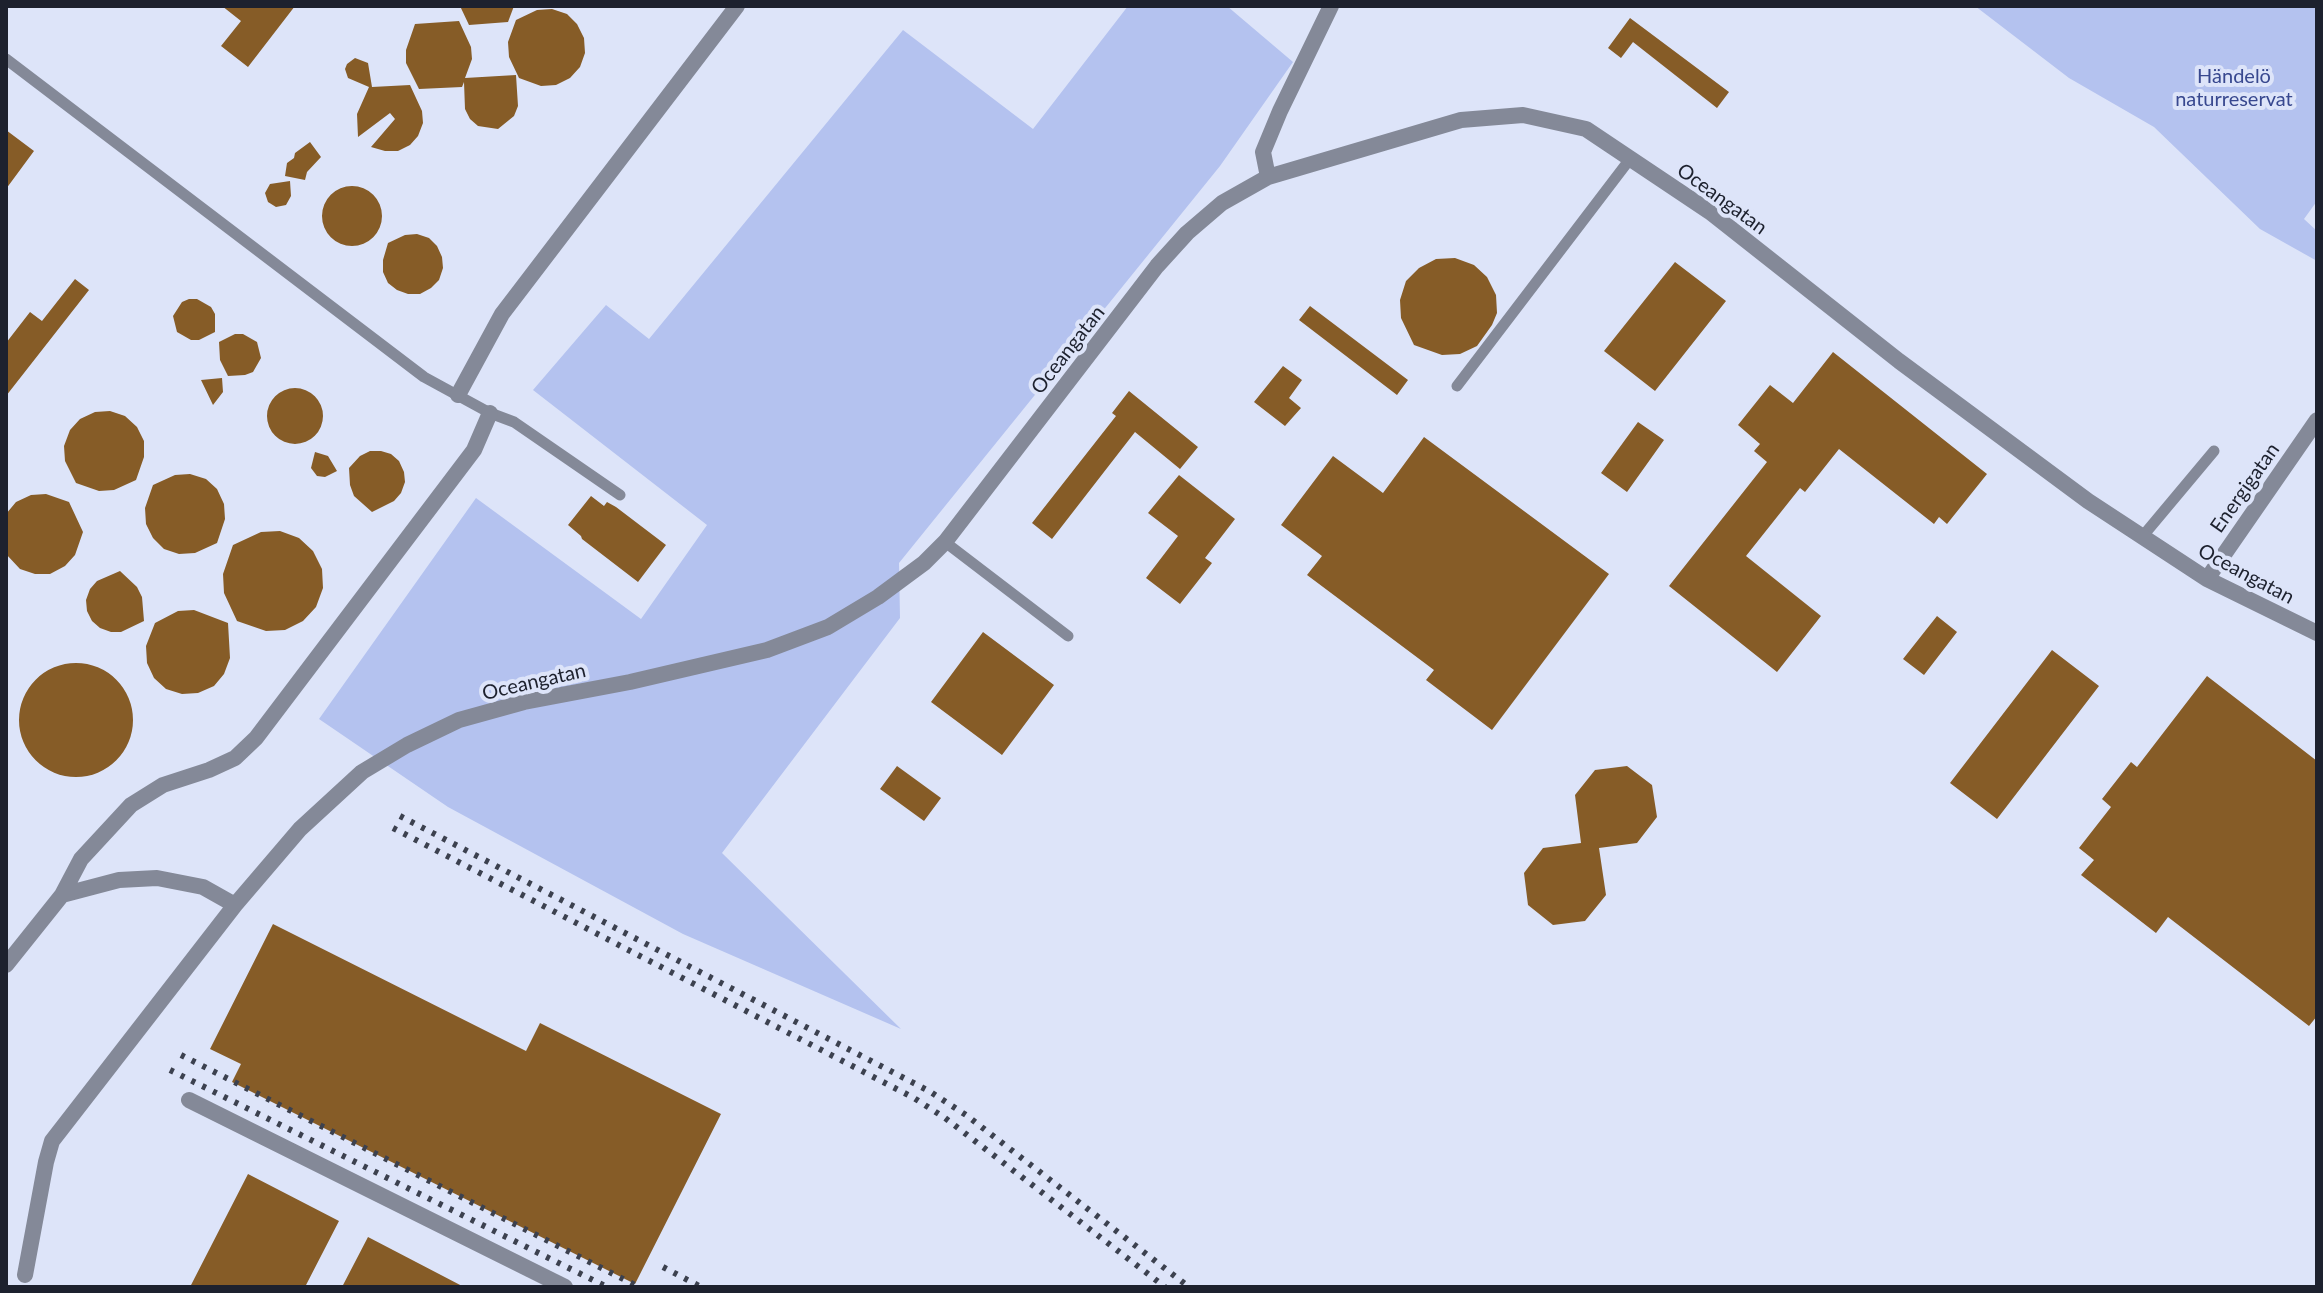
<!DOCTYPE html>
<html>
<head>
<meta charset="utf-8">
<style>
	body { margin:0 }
	#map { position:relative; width:2323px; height:1293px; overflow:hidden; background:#dde4f9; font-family:Lato,sans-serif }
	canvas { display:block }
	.frame { position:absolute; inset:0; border:8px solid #1d212e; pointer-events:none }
</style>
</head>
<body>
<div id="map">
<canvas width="2323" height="1293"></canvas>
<div class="frame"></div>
</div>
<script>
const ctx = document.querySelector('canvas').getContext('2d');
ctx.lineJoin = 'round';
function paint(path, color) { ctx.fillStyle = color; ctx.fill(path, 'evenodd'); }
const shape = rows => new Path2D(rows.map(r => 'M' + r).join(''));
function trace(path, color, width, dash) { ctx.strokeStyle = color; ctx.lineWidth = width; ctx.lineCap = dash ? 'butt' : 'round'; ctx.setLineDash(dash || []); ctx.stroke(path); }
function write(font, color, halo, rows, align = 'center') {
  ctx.font = font + ' Lato,sans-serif'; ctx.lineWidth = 8; ctx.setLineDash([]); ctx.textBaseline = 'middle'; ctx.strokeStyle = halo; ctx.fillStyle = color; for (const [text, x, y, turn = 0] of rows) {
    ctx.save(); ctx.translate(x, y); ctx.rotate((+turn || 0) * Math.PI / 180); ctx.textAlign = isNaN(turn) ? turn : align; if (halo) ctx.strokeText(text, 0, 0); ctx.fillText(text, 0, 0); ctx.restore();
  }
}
paint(shape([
	[1128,6,1227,6,1293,62,1220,166,899,563,900,618,722,853,901,1029,683,934,448,807,319,719,476,498,641,619,707,525,533,390,606,305,649,339,903,30,1033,129],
	[1975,6,2317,6,2317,201,2304,219,2317,231,2317,261,2260,229,2154,127,2069,78]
]), '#b4c2ef');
paint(shape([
	[222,6,295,6,248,67,221,46,241,21],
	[460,6,514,6,508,22,469,25],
	[552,9,567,14,577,24,584,38,585,53,580,67,570,78,556,85,541,86,519,78,509,57,508,42,516,20,537,10],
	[1630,18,1729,92,1717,108,1633,42,1621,58,1608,48],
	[459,21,471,47,472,59,465,78,516,75,518,106,514,116,498,129,478,126,470,119,465,109,464,82,462,87,419,89,406,63,406,50,415,24],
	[355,58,368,63,372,87,410,85,422,111,423,123,418,136,410,145,398,151,385,151,371,147,395,119,390,113,358,137,357,114,369,87,348,78,345,69,347,64],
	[6,130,34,151,6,189],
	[310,142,321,157,307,172,305,180,285,176,287,163,294,158,295,153],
	[290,181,291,196,286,205,276,207,268,202,265,193,270,184],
	'322 216a30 30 0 1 1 60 0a30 30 0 1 1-60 0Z',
	[417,234,429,238,437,246,442,257,443,268,439,280,431,288,420,294,408,294,397,290,388,283,383,272,383,260,388,243,405,235],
	[1455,258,1474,265,1487,277,1496,295,1497,313,1492,325,1477,346,1460,354,1442,355,1414,345,1401,318,1400,300,1406,281,1419,268,1436,259],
	[1675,262,1726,301,1655,391,1604,351],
	[75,279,89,290,6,396,6,343,30,312,42,321],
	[189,299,197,299,211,307,215,314,215,332,199,340,191,340,177,332,173,316,182,302],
	[1310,306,1408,380,1397,395,1299,320],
	[235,334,243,334,257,342,261,358,253,372,245,375,228,376,220,360,219,342],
	[1833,352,1987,474,1947,524,1939,517,1934,524,1839,449,1805,492,1800,488,1746,556,1821,616,1777,672,1669,586,1767,462,1754,451,1760,444,1738,425,1770,385,1793,403],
	[1283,366,1302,380,1289,398,1301,408,1285,426,1254,402],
	[222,378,223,392,213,405,201,380],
	'267 416a28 28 0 1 1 56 0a28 28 0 1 1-56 0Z',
	[1129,391,1198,447,1180,469,1135,432,1052,539,1032,523,1116,416,1112,413],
	[110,411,125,416,137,427,144,441,144,457,136,480,114,490,99,491,76,483,65,461,64,446,70,430,80,419,95,412],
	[1638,422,1664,440,1627,492,1601,473],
	[1424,437,1609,574,1492,730,1426,680,1434,670,1307,575,1322,556,1281,525,1333,456,1383,493],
	[370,451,381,451,391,454,399,461,404,472,405,482,401,493,394,501,372,512,354,496,350,485,349,468,360,456],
	[315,452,328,456,337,471,325,477,317,476,311,468],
	[190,474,206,479,217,489,224,504,225,519,217,543,195,553,179,554,164,549,153,538,146,524,145,508,153,485,175,475],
	[1179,475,1235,519,1205,558,1212,563,1180,604,1146,578,1178,536,1148,513],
	[46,494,69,502,83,532,75,555,65,566,50,574,35,574,20,569,6,554,6,514,16,502,31,495],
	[591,496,604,506,607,502,616,507,666,545,638,582,582,539,581,536,568,525],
	[280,531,299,538,313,551,322,569,323,588,316,607,303,621,285,630,266,631,237,621,224,593,223,574,233,545,261,532],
	[120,571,137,587,142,597,144,621,121,632,111,632,100,628,92,621,87,611,86,600,90,589,97,581],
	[194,610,228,623,230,658,224,674,214,686,198,693,182,694,166,689,154,678,147,663,146,646,155,623,178,611],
	[1937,616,1957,632,1924,675,1903,659],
	[983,632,1054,685,1002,755,931,702],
	[2052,650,2099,686,1997,819,1950,783],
	'19 720a57 57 0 1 1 114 0a57 57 0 1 1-114 0Z',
	[2207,676,2317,761,2317,1016,2309,1026,2168,917,2156,933,2081,875,2094,860,2079,848,2111,807,2102,799,2131,762,2137,767],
	[897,766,941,798,924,821,880,789],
	[1627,766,1652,785,1657,817,1637,843,1599,848,1606,895,1585,921,1553,925,1528,905,1524,873,1543,848,1581,843,1575,795,1595,770],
	[273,924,526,1051,540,1023,721,1114,635,1284,232,1082,241,1064,210,1049],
	[248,1174,339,1221,305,1287,190,1287],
	[368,1237,464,1287,342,1287]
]), '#865c27');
trace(shape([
	[6,59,424,377,490,413,514,422,620,495],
	[1457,386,1630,159],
	[2142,537,2214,451],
	[945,542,1068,636]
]), '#848998', 11);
trace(shape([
	[1268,177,1263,152,1280,111,1331,6],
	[458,395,502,314,737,6],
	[2207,579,2317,420],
	[62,895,81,859,131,805,163,785,209,770,235,758,256,738,474,450,490,413],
	[6,965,62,895,119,880,157,878,203,887,235,905],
	[189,1100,565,1287],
	[25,1275,46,1162,52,1141,235,905,300,829,362,772,407,745,459,720,524,702,630,682,767,650,828,627,878,597,924,563,945,542,1157,266,1187,233,1222,203,1268,177,1461,120,1523,115,1586,129,1710,212,1899,361,2088,501,2207,579,2317,633]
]), '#848998', 16);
trace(shape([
	[400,816,929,1091,966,1115,1189,1287],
	[393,828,914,1098,945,1118,1165,1287],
	[181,1055,639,1287],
	[170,1070,607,1287],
	[663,1267,701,1287]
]), '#3c414f', 6, [4, 8]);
write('20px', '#38488f', '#dde4f9', [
	["Händelö",2234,77],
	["naturreservat",2234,100]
]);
write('20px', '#1d212e', '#dde4f9', [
	["Oceangatan",1722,199,36],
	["Oceangatan",1068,350,-52],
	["Energigatan",2245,488,-55],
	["Oceangatan",2246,574,28],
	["Oceangatan",534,682,-13]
]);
</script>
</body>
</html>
